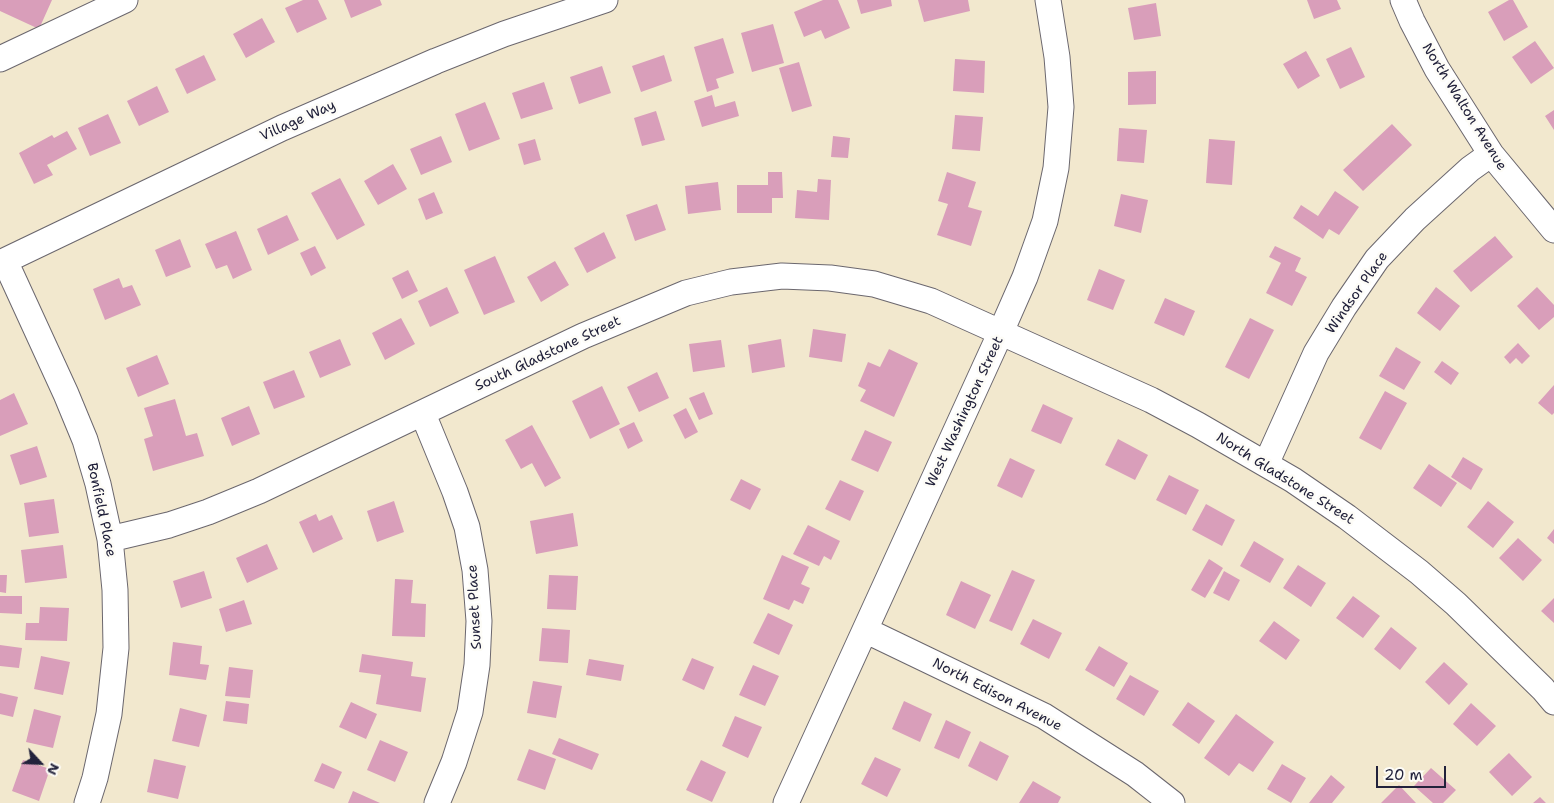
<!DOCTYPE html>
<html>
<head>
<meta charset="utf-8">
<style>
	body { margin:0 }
	#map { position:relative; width:1554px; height:803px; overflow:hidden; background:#f2e8ce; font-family:"Shantell Sans",sans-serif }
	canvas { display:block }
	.north { position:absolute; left:15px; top:738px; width:50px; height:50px; -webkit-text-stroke:4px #fdfcf7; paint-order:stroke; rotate:115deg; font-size:14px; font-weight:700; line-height:20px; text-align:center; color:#22223b }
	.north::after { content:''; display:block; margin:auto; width:18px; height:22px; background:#22223b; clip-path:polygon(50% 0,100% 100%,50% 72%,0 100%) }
	.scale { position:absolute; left:1376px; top:766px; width:70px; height:22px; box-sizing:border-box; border:2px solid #22223b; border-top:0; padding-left:6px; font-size:15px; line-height:18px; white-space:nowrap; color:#22223b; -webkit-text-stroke:4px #fdfcf7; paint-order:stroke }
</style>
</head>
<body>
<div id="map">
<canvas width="1554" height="803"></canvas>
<div class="north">N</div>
<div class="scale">20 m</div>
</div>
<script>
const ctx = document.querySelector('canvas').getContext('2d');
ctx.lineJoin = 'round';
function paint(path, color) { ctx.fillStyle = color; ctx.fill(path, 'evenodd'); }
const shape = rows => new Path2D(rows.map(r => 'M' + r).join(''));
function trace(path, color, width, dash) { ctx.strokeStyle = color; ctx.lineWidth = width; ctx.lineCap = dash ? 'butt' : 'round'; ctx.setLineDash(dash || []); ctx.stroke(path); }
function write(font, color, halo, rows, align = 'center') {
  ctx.font = font + ' "Shantell Sans",sans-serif'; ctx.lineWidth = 5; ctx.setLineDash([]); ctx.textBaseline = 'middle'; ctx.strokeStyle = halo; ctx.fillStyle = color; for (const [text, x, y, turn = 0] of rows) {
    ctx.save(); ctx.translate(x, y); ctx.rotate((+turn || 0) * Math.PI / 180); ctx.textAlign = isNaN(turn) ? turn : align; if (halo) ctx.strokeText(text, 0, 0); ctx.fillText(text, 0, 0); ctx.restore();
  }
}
paint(shape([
	[0,0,52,0,39,29,0,11],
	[303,0,318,0,327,19,297,33,285,8],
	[344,0,380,0,382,5,351,18],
	[823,0,838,0,850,28,825,39,821,30,804,37,794,12],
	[857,0,891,0,892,6,861,14],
	[918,0,968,0,970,11,924,22],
	[1307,0,1337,0,1341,9,1314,19],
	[1509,0,1513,0,1528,27,1504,41,1488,12],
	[1156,3,1161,36,1134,40,1128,8],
	[262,18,275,42,246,58,233,34],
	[773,24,784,63,752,72,741,33],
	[723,38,734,73,716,79,719,88,707,92,694,47],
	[1535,41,1554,68,1531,84,1512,57],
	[1351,47,1365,77,1340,89,1326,59],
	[1306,51,1320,76,1298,89,1283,64],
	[204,55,216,80,187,94,175,69],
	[664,55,672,81,641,92,632,66],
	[955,59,985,61,984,93,953,91],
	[799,62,812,106,792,112,779,68],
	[602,66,611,93,579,104,570,77],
	[1156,71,1156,104,1128,105,1128,72],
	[544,82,553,109,521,119,512,93],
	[157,86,169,112,139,126,127,101],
	[712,95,715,107,735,101,739,116,702,127,694,101],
	[485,102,500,139,469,151,455,114],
	[1554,110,1554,130,1545,116],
	[656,111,665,140,642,146,634,118],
	[108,114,121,143,90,156,78,128],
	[955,115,983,117,980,151,952,149],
	[1392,124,1412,145,1363,191,1343,170],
	[1119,128,1147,130,1144,163,1117,161],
	[67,131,77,149,47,165,53,175,34,184,19,153,52,135,54,138],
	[441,136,452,162,421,175,410,149],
	[833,136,850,138,848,158,831,157],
	[535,139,541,160,524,165,518,144],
	[1209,139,1235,141,1232,185,1206,183],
	[393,164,407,189,378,205,364,181],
	[768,172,782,172,783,198,772,198,772,213,737,213,737,185,768,185],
	[947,172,976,182,968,207,982,211,971,246,937,235,948,204,938,201],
	[340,178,365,225,337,240,311,193],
	[818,179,831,180,829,220,795,218,797,190,817,192],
	[718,182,721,210,688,214,685,186],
	[1335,191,1359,207,1339,235,1329,229,1323,239,1293,218,1301,205,1318,216],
	[434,192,443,213,426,220,418,199],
	[1121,194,1148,200,1141,233,1114,226],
	[657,204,666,230,635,241,626,215],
	[287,215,299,240,268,255,257,229],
	[236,231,252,270,233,279,227,265,216,269,205,244],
	[604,232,616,258,587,273,574,248],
	[1495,236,1513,257,1471,292,1453,271],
	[180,239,191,267,166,277,155,250],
	[315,246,326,268,311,276,300,253],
	[1275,246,1301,258,1295,271,1307,277,1292,306,1266,293,1281,263,1269,257],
	[495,256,515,302,484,315,464,270],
	[555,261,569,285,541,302,527,277],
	[1099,269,1125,280,1113,310,1087,300],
	[408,270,418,291,402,299,392,278],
	[119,278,123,288,132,285,141,305,105,320,93,289],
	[447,287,459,313,430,327,418,301],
	[1436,287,1460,306,1440,331,1417,313],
	[1537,287,1554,305,1554,317,1539,330,1517,306],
	[1165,298,1195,311,1184,336,1154,323],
	[401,318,415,344,385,360,372,333],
	[1250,318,1274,330,1249,379,1225,367],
	[813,329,846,334,842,362,809,357],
	[340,339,351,365,320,378,309,352],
	[781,339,785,367,752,373,748,345],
	[721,340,725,367,693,372,689,344],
	[1518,343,1530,356,1522,364,1516,358,1510,364,1504,357],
	[1396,347,1421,362,1404,390,1379,376],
	[889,349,918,363,894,417,860,401,866,390,858,386,868,362,880,367],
	[157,355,169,384,138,397,126,368],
	[1442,361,1459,373,1451,385,1434,372],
	[294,370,305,397,274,409,263,382],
	[657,372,669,398,639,412,627,387],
	[1554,385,1554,413,1552,415,1538,403],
	[602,386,620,424,590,439,572,401],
	[1385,391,1407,403,1381,450,1359,438],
	[704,392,713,414,699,420,689,398],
	[14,393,28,424,0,436,0,400],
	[175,399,186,436,197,433,204,456,153,471,144,439,153,436,144,408],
	[1043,404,1073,418,1061,444,1031,431],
	[249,406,260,434,232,446,221,418],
	[686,408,698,432,685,439,673,415],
	[634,422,643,441,628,449,619,429],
	[532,425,561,478,545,487,532,463,521,469,505,440],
	[865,430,892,442,878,472,851,460],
	[1118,439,1148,455,1135,480,1105,465],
	[37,446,47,477,20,485,10,455],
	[1463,457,1483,469,1471,490,1451,477],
	[1010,458,1035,470,1022,498,997,486],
	[1429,464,1457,483,1441,507,1413,488],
	[1169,475,1199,490,1186,515,1156,500],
	[741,479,761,489,750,510,730,500],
	[840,480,864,491,850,521,825,509],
	[54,499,59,533,29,537,24,503],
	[394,501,404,532,377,542,367,511],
	[1488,501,1514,522,1493,548,1467,527],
	[1206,504,1235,520,1222,546,1192,530],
	[573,513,578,546,536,554,530,521],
	[316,514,319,521,332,515,343,539,313,553,299,522],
	[808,525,840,541,831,560,824,556,819,566,793,554],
	[1554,529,1554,544,1547,538],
	[1518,538,1542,560,1523,581,1499,558],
	[1254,541,1284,559,1270,583,1240,566],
	[267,544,278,569,247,583,236,558],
	[63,545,67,578,25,583,21,550],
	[782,555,809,567,801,584,810,588,803,604,794,600,789,610,763,599],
	[1209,559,1223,568,1205,598,1191,590],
	[1298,565,1326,583,1311,607,1283,588],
	[1012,570,1035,580,1012,631,989,621],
	[204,571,212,598,181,608,173,581],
	[1224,571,1240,580,1229,601,1213,593],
	[0,575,7,575,6,593,0,592],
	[549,575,578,576,576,610,547,609],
	[395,579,413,580,411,603,426,604,425,637,392,636],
	[961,581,991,595,975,629,946,615],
	[0,596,22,596,22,614,0,613],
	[1353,596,1380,616,1363,638,1336,618],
	[1554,598,1554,623,1541,611],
	[244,600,252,624,226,632,219,609],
	[40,607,69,608,67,641,25,640,26,623,39,623],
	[768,613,793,625,779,655,753,643],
	[1033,619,1062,633,1049,659,1020,644],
	[1274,621,1300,640,1286,660,1259,641],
	[1391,627,1417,648,1400,670,1374,649],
	[542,628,570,630,568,663,539,661],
	[173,642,202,646,200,664,209,665,206,680,169,675],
	[0,645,22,648,19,668,0,666],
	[1099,646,1128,663,1114,687,1085,670],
	[362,654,413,662,411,676,426,678,421,712,376,704,381,675,359,672],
	[41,656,70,662,63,695,34,689],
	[692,658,714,667,704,690,682,680],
	[589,659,624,665,621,681,586,675],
	[1444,662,1468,684,1449,705,1425,682],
	[753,665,779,676,765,706,739,695],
	[229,667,253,670,250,698,225,696],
	[1130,675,1159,691,1144,716,1116,699],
	[533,681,562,686,556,718,527,713],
	[0,693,18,697,13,717,0,714],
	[226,701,249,704,247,724,223,721],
	[904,701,932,714,920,742,892,729],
	[351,702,377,714,366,739,339,727],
	[1188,702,1215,721,1199,744,1172,725],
	[1471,703,1496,726,1477,746,1453,724],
	[180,708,207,715,199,747,172,741],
	[34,709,61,716,53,748,26,742],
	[1236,714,1274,742,1253,772,1239,763,1229,776,1204,758],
	[735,716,762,727,748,758,722,746],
	[946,720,971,732,959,759,934,748],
	[559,738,599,754,592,770,552,754],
	[380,740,408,752,395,782,367,770],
	[980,741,1009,756,997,781,968,766],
	[529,749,556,759,545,790,517,780],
	[1509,753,1532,777,1512,796,1489,772],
	[875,757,901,769,887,797,861,784],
	[154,759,186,766,178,799,147,792],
	[23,760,50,769,39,801,12,791],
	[701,760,726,772,712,802,686,790],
	[322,763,342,772,334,789,314,781],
	[1282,764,1306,778,1291,803,1267,789],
	[1431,768,1456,790,1443,803,1433,803,1414,786],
	[1331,775,1345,787,1332,803,1309,803],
	[1033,781,1061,797,1058,803,1019,803],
	[1399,785,1416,803,1381,803],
	[353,791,380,803,348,803],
	[1540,797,1546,803,1533,803]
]), '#d99eba');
const minor = shape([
	[1403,0,1412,21,1437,69,1491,154,1554,230],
	[0,59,125,0],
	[5,261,66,394,85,440,98,484,110,539,115,590,116,648,109,714,95,778,87,803],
	[0,263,282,128,436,61,504,34,605,0],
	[423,414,455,492,467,527,475,570,479,621,477,665,470,712,454,762,437,803],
	[1266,464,1316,353,1344,307,1377,259,1415,219,1470,169,1491,154],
	[110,539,169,525,208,512,259,491,583,336,686,293,731,282,782,276,830,278,874,284,931,301,1151,400,1198,425,1293,480,1347,517,1419,572,1456,604,1543,689,1554,702],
	[865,630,1044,716,1135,774,1172,803],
	[786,803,1000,334,1025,277,1045,221,1056,168,1061,107,1057,57,1048,0]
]);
trace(minor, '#6b676e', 27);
trace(minor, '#fff', 25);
write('14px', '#22223b', '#fdfcf7', [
	["North Walton Avenue",1464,107,58],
	["Village Way",298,121,-24],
	["Windsor Place",1357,293,-55],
	["South Gladstone Street",548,354,-25],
	["West Washington Street",965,412,-65],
	["North Gladstone Street",1285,479,32],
	["Bonfield Place",101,510,78],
	["Sunset Place",475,607,-93],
	["North Edison Avenue",997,695,27]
]);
</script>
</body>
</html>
